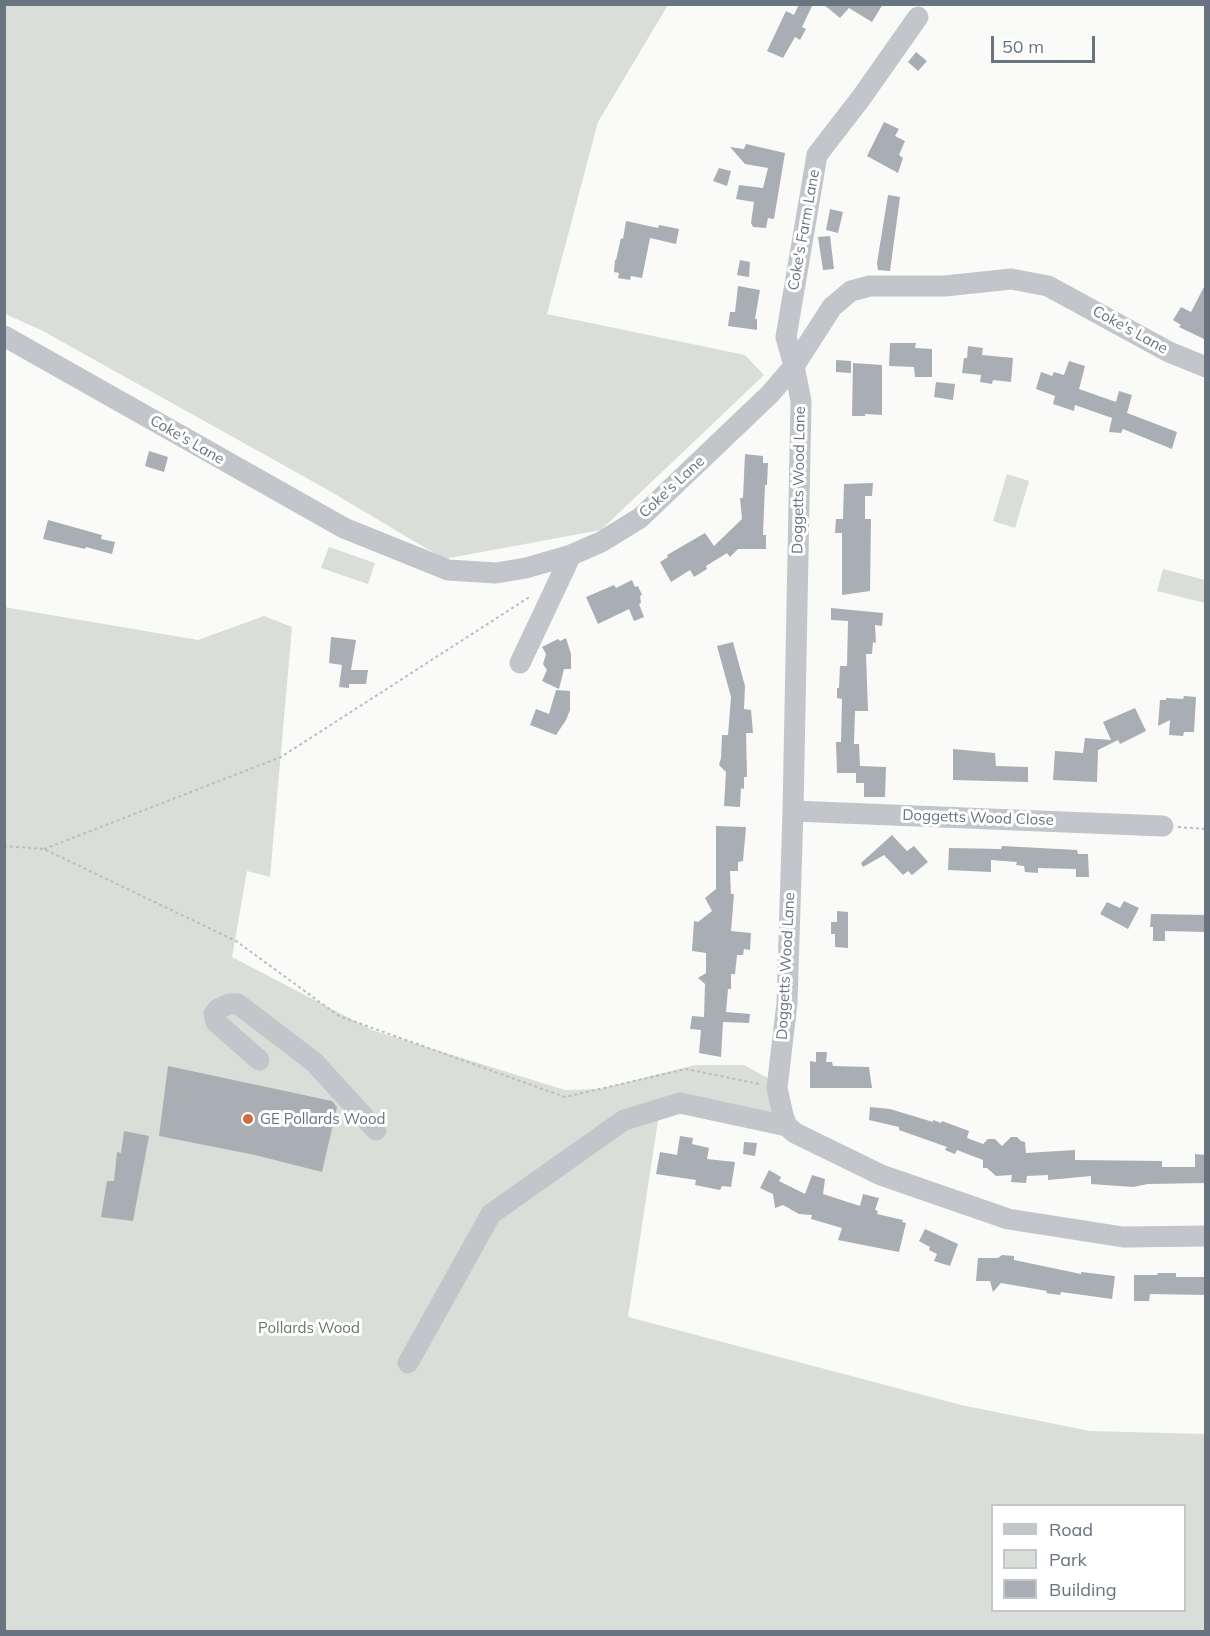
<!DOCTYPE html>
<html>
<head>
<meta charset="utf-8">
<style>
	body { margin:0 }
	#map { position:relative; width:1210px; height:1636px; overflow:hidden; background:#fafaf8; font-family:Mulish,sans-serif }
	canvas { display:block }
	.frame { position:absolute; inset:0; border:6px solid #68747f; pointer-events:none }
	.legend { position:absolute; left:991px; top:1504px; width:195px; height:108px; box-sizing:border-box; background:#fff; border:2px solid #c3c7cc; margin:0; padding:8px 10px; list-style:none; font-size:18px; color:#68747f }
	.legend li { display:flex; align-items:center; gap:12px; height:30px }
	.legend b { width:30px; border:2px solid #c3c7cc }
	.scale { position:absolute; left:991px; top:36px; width:104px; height:27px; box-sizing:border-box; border:3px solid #68747f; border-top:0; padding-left:8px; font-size:18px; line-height:21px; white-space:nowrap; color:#68747f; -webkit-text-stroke:4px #fff; paint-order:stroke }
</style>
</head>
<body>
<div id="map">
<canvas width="1210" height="1636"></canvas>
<div class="frame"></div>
<ul class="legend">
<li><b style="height:8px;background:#c2c5c9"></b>Road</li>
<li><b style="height:16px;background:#daded8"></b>Park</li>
<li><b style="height:16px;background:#a8aeb4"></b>Building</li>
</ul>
<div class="scale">50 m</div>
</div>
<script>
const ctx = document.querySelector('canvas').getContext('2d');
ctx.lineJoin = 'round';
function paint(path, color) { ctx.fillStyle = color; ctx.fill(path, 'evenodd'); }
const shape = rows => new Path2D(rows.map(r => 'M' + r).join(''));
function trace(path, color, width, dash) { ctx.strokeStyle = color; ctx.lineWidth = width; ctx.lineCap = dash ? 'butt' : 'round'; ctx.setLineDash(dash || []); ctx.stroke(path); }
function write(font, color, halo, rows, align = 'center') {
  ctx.font = font + ' Mulish,sans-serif'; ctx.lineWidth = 6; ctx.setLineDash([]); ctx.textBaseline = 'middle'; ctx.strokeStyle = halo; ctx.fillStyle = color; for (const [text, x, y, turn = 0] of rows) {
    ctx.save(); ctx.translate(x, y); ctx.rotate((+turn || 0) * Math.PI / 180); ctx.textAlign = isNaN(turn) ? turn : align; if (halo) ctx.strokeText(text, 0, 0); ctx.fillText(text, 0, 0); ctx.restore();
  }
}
paint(shape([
	[5,5,668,5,598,122,547,314,745,355,764,375,601,530,444,559,328,490,41,330,5,314],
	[1007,474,1029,481,1015,528,993,521],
	[329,547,375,563,368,584,321,568],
	[1163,569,1205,580,1205,603,1157,591],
	[4,607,198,640,264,616,292,627,270,877,247,871,232,957,372,1030,565,1090,600,1089,695,1065,744,1065,766,1077,773,1083,773,1113,659,1114,628,1317,961,1405,1090,1431,1205,1434,1205,1631,5,1631],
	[992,1506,1184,1506,1184,1610,992,1610]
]), '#daded8');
paint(shape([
	[799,4,813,4,802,27,806,29,800,40,795,37,783,58,767,51,786,11,794,15],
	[823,4,883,4,872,22,849,8,840,18],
	[916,52,927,61,918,71,908,62],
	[884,122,899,129,895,136,905,141,899,155,903,158,898,173,867,156],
	[746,144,785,153,774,219,768,218,766,228,753,227,751,223,754,202,736,199,739,185,763,188,768,168,745,164,730,147,744,149],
	[719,168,731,171,727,186,713,181],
	[888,195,900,197,890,271,878,270,877,263],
	[830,209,843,212,838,233,826,230],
	[626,221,658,228,659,225,679,229,676,244,650,238,642,278,631,276,630,280,618,278,619,273,614,272,615,260,616,260,621,238,623,239],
	[830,236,834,269,823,270,818,237],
	[740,260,750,262,749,277,737,275],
	[1206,283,1206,340,1179,327,1181,325,1173,320,1181,307,1191,312],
	[738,286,760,290,755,319,757,319,757,330,728,326,730,312,735,312],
	[890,343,916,343,915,348,932,349,932,377,915,377,914,367,889,366],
	[968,346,983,348,982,355,1013,358,1011,382,993,380,992,384,980,382,981,375,962,373,964,358,967,358],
	[836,360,851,361,851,373,836,372],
	[1069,361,1085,366,1079,389,1116,402,1119,391,1132,395,1127,413,1177,432,1172,449,1123,429,1121,433,1109,432,1112,418,1075,405,1074,411,1053,404,1055,396,1036,389,1041,372,1052,376,1054,372,1064,375],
	[853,363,882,365,882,415,865,414,865,416,852,416],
	[936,382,955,384,953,400,934,397],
	[149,451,168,457,164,472,145,466],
	[745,454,763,456,763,463,768,463,767,485,765,485,763,535,766,535,766,549,738,549,730,557,727,553,706,566,707,569,694,577,690,570,671,582,660,562,668,557,667,555,705,533,714,546,742,519,740,498,743,498],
	[873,483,872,496,865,496,865,519,871,519,870,591,842,595,842,533,835,533,836,519,843,519,844,484],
	[48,520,102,535,101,539,115,542,112,554,86,547,85,549,43,539],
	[632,580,635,587,638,586,642,595,640,596,641,603,639,604,644,617,634,621,629,609,598,624,586,597,614,585,616,588],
	[831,608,883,613,882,626,875,625,876,643,873,642,872,654,866,654,868,711,855,711,854,744,859,744,860,766,886,767,885,797,864,797,864,783,856,783,856,773,837,773,836,742,841,742,842,699,837,698,837,688,839,688,840,666,847,666,848,621,831,620],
	[331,637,356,640,351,670,368,670,366,684,349,684,349,688,339,687,342,665,329,663],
	[566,638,571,654,571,669,564,669,559,689,542,681,547,670,543,664,546,654,542,647,558,639,560,641],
	[733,642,745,686,744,709,751,710,753,733,746,733,747,777,744,777,744,789,741,788,740,807,724,806,726,772,719,765,721,758,722,735,728,735,731,697,717,646],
	[556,690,570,691,570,710,566,720,556,735,530,725,536,709,549,714],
	[1184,696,1196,697,1194,732,1184,732,1183,736,1169,735,1170,720,1158,726,1160,700,1166,700,1166,698,1183,699],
	[1135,708,1146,731,1120,744,1118,740,1098,750,1097,782,1053,780,1055,751,1083,753,1085,738,1111,740,1103,722],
	[953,749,995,753,996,766,1028,767,1028,782,953,780],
	[716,826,746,827,743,861,738,862,738,871,730,871,731,894,734,894,731,931,751,933,750,950,744,949,743,955,737,955,735,974,731,974,731,989,728,989,726,1012,750,1014,749,1023,723,1022,721,1057,699,1053,701,1030,690,1029,692,1016,704,1017,705,984,698,978,706,973,706,953,692,951,694,921,698,922,712,911,705,898,716,889],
	[892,835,907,851,914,846,928,862,912,875,908,871,903,875,884,855,863,867,861,863],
	[1002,846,1077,850,1078,854,1088,854,1089,877,1076,877,1076,869,1038,868,1038,873,1025,872,1024,866,1016,865,1017,862,991,860,991,872,948,870,949,848,1001,849],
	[1124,901,1139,908,1128,929,1100,914,1107,902,1120,908],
	[837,911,848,912,848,948,835,947,835,934,831,934,831,922,837,922],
	[1151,914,1206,915,1206,932,1165,931,1165,941,1153,941,1153,927,1150,927],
	[816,1052,827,1052,826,1062,832,1062,833,1066,869,1067,872,1088,810,1088,810,1061,816,1062],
	[168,1066,332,1101,337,1107,322,1172,255,1155,159,1136],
	[870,1107,890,1109,933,1122,933,1120,941,1123,942,1121,969,1131,967,1138,983,1144,988,1139,995,1139,1002,1146,1011,1137,1017,1137,1021,1141,1025,1142,1026,1153,1075,1150,1075,1160,1162,1161,1162,1167,1195,1167,1195,1154,1206,1155,1206,1183,1148,1184,1133,1187,1091,1184,1091,1176,1048,1180,1048,1175,1027,1176,1026,1183,1011,1182,1012,1175,996,1176,987,1168,983,1168,983,1160,957,1150,955,1154,945,1150,947,1147,899,1130,899,1127,869,1120],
	[124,1131,149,1136,133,1221,101,1217,107,1181,114,1181,117,1152,121,1153],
	[680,1136,693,1138,692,1144,709,1148,707,1159,735,1162,731,1187,722,1186,720,1190,695,1185,696,1180,656,1174,660,1152,677,1155],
	[744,1142,757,1143,755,1156,743,1154],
	[769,1170,781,1177,779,1181,805,1194,812,1175,825,1179,823,1194,860,1206,863,1194,879,1198,875,1210,878,1211,877,1214,903,1220,902,1222,906,1223,899,1252,838,1240,842,1228,811,1219,812,1215,799,1214,783,1205,775,1208,773,1194,760,1188],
	[925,1229,958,1244,950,1266,934,1261,937,1254,929,1250,930,1247,919,1241],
	[1002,1255,1014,1256,1014,1260,1081,1274,1081,1272,1115,1276,1112,1299,1061,1292,1060,1295,1046,1293,1047,1291,1001,1283,993,1292,990,1281,976,1281,978,1258,998,1258],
	[1158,1273,1176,1273,1176,1277,1206,1277,1206,1295,1150,1294,1149,1301,1134,1301,1134,1275,1157,1275]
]), '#a8aeb4');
trace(shape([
	[1178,827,1206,829],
	[4,846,44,849,236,941,339,1016,565,1097,686,1069,759,1084],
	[44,849,281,757,531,596]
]), '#babdc0', 2, [3, 3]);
trace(shape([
	[918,17,861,98,817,155,786,337,794,366,801,401,793,811,787,1003,777,1088,783,1115,787,1126,795,1133,881,1175,1008,1219,1123,1237,1206,1236],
	[4,336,344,528,448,570,496,573,526,568,571,555,601,542,640,518,770,394,794,366,832,307,851,291,870,286,945,286,1011,279,1048,286,1169,352,1206,367],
	[520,663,571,555],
	[793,811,1163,826],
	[259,1060,216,1022,214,1014,218,1009,229,1004,238,1004,314,1062,376,1130],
	[408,1363,491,1214,624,1120,680,1103,787,1126]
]), '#c2c5c9', 21);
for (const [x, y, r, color] of [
	[248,1119,6,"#ce6c43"]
]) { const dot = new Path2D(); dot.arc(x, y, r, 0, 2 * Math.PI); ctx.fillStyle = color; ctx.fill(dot); trace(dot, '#fff', 2); }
write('15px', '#68747f', '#fff', [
	["Coke's Farm Lane",804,230,-80],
	["Coke's Lane",1130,330,29],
	["Coke's Lane",187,440,30],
	["Doggetts Wood Lane",799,480,-89],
	["Coke's Lane",672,487,-43],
	["Doggetts Wood Close",978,818,2],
	["Doggetts Wood Lane",786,966,-87]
]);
write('15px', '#68747f', '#fff', [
	["GE Pollards Wood",260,1119]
], 'left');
write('15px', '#687866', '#fff', [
	["Pollards Wood",309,1328]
]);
</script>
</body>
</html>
